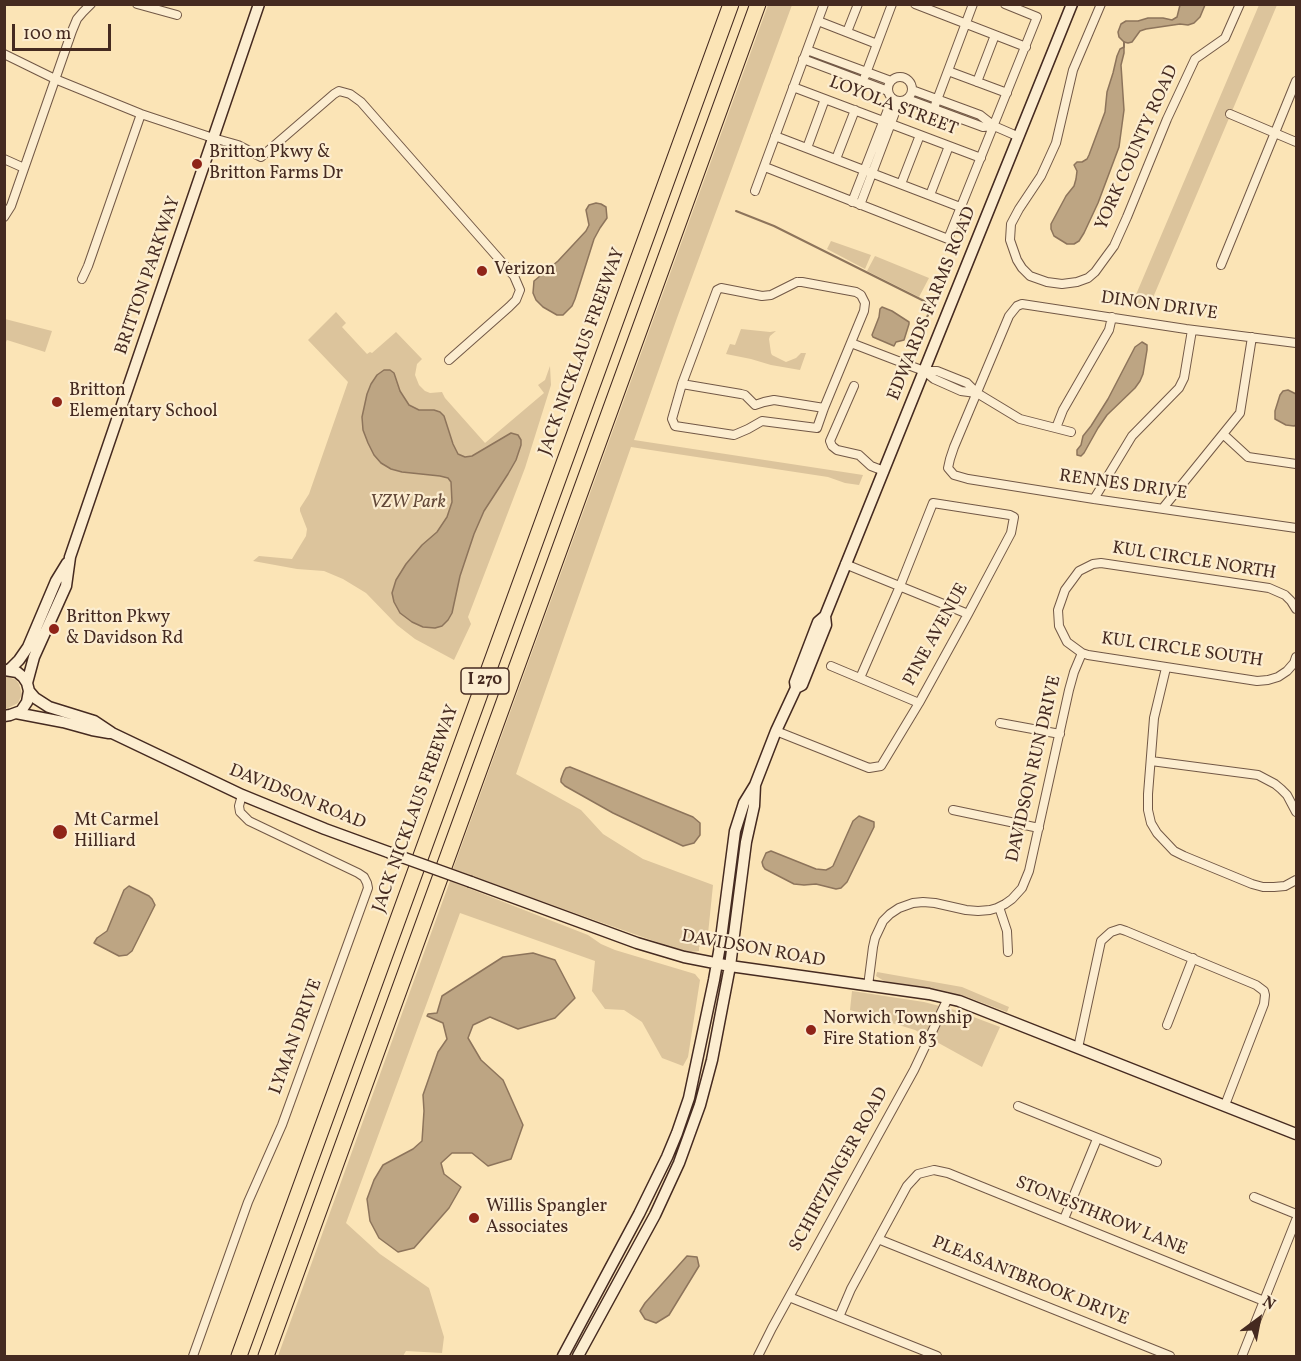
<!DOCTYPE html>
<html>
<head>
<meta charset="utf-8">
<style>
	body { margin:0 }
	#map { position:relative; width:1301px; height:1361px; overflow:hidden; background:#fbe4b6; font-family:Vollkorn,serif }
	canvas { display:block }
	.frame { position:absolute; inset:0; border:6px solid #452a20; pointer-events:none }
	.north { position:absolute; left:1229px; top:1289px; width:60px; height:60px; -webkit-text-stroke:4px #fcedd0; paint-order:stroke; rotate:32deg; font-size:16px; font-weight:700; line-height:24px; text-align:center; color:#452a20 }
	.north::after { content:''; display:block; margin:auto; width:21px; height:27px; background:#452a20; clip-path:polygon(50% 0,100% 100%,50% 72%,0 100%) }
	.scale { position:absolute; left:12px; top:24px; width:99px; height:27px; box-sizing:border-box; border:3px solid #452a20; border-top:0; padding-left:8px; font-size:18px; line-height:21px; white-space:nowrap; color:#452a20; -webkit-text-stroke:4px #fcedd0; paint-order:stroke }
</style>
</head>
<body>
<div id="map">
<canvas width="1301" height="1361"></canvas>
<div class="frame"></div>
<div class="north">N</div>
<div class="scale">100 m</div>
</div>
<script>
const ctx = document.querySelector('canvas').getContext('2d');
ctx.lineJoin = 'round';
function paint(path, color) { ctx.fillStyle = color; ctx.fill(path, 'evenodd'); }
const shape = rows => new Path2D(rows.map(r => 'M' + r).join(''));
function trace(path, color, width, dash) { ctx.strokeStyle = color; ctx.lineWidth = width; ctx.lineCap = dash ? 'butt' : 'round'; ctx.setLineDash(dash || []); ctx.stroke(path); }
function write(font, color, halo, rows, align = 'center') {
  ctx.font = font + ' Vollkorn,serif'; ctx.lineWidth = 4.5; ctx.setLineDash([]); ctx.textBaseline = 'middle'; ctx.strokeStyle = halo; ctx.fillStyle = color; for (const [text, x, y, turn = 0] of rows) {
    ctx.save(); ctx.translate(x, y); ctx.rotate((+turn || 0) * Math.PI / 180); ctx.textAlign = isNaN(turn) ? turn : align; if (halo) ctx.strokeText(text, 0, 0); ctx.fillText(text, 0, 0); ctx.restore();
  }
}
paint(shape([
	[768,5,792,5,677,318,634,440,863,475,859,485,845,483,828,477,631,447,516,774,581,810,603,834,643,859,713,885,708,934,705,941,699,947,699,951,691,952,668,946,569,911,453,869],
	[1259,5,1277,5,1149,307,1132,304],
	[831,241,871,255,865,269,827,249],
	[875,256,929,278,919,297,867,271],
	[336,312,346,323,342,327,367,354,370,352,372,353,396,332,422,359,417,364,415,375,419,385,425,391,430,393,442,392,445,398,485,443,544,393,538,385,545,380,550,366,551,385,525,468,468,617,471,624,454,660,415,639,397,625,366,593,343,579,324,571,297,569,253,561,259,556,292,559,306,536,307,529,300,511,300,508,309,494,348,382,308,340],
	[5,319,52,331,45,352,7,340,5,344],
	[741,329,770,332,776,331,770,336,769,339,771,353,772,355,786,362,796,358,801,353,806,353,800,370,771,365,751,359,726,354,730,344,735,345],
	[6,676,16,680,19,684,22,694,18,703,8,708,5,708,4,677],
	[450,881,588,935,601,944,615,950,695,974,700,980,688,1057,683,1066,662,1058,642,1022,624,1010,605,1009,592,991,595,961,460,913,346,1223,380,1254,429,1288,444,1337,442,1353,406,1351,403,1356,278,1356],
	[877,972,962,987,1009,1007,1007,1012,967,997,937,989,884,981,876,976],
	[852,991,924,1002,955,1010,1000,1027,982,1067,915,1030,850,1010]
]), '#dcc49c');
const water = shape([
	[1180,5,1205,5,1200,17,1194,23,1188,25,1180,24,1146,29,1140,31,1132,42,1128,43,1124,42,1119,37,1118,32,1121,24,1126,21,1138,21,1148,18,1163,18,1172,20,1177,17,1180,5],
	[1124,47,1124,53,1121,65,1124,110,1119,147,1098,203,1084,233,1079,241,1074,244,1067,244,1054,236,1051,229,1051,224,1066,196,1074,186,1076,179,1077,171,1074,165,1077,162,1082,162,1087,159,1089,155,1105,112,1107,92,1113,73,1117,56,1120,49,1124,47],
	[596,203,601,204,606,207,607,218,600,228,594,239,575,299,572,306,563,315,557,315,543,307,536,300,533,293,534,281,558,261,586,231,589,225,586,210,589,205,596,203],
	[882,307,892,311,909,322,909,324,904,340,896,342,894,346,873,337,872,335,879,317,880,309,882,307],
	[1142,342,1147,345,1147,350,1143,374,1140,381,1135,388,1107,415,1098,428,1084,453,1081,456,1077,455,1077,450,1081,445,1083,436,1091,426,1108,399,1135,347,1142,342],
	[384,370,390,370,394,373,400,391,409,405,419,410,434,410,440,412,444,416,453,444,458,454,465,457,472,456,511,433,518,435,521,440,521,445,516,460,508,474,484,511,474,534,460,576,452,613,448,620,442,626,435,628,423,627,412,622,400,613,394,602,392,593,396,580,406,564,422,545,437,532,447,517,452,502,451,482,448,478,440,476,402,472,391,469,381,463,374,455,368,443,363,430,362,417,367,394,371,384,377,375,384,370],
	[1288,390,1296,394,1296,425,1294,426,1286,425,1275,419,1275,411,1280,395,1283,391,1288,390],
	[570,767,693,817,700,823,700,835,694,843,683,846,613,813,565,786,561,782,561,779,564,771,566,768,570,767],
	[859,816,874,822,874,827,847,882,841,888,836,889,816,884,804,885,794,884,765,869,763,866,762,862,766,853,771,851,816,869,826,870,830,868,833,866,853,821,859,816],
	[129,886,149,896,152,899,155,905,132,951,127,955,119,956,94,943,97,938,107,931,124,890,129,886],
	[533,953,555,960,575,998,555,1018,518,1029,490,1017,473,1025,468,1038,481,1060,503,1080,523,1125,511,1159,488,1166,472,1153,452,1153,441,1163,444,1174,461,1187,449,1208,414,1248,398,1252,379,1238,370,1221,367,1199,374,1180,383,1165,413,1149,422,1141,424,1111,423,1095,438,1052,447,1039,443,1023,427,1016,428,1014,437,1013,442,996,503,957,533,953],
	[687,1256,697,1257,699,1266,669,1315,656,1323,645,1319,640,1311,645,1303,687,1256]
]);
paint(water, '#bda583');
trace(water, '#8d745b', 1.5);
trace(shape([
	[1124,47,1124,42],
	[736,211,774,226,924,301,931,307,930,310,925,322]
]), '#8d745b', 2);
const minor = shape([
	[137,4,177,15],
	[915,4,1026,47],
	[1101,4,1073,70,1056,143,1041,176,1019,209,1011,224,1010,240,1017,260,1022,268,1030,276,1047,282,1062,284,1077,282,1088,278,1095,272,1103,261,1114,246,1127,217,1167,119,1195,59,1225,38,1240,4],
	[818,21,877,44],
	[847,32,858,4],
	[807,50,891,81],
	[4,54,55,79,141,114,213,138,238,145,261,157,334,94,339,91,350,94,361,102,514,276,520,290,516,300,509,307,449,360],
	[803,59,888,91],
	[948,71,1007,93],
	[865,76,892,4],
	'888 89a12 12 0 1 1 24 0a12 12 0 1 1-24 0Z',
	[977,82,995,35],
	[793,87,981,158],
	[912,90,980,115,994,126,1017,136],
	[907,99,983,127,994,126],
	[934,108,973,4],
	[1230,114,1296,142],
	[775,136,960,207],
	[807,148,825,99],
	[4,159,24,168],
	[836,159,855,110],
	[765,167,948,239,1037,17,1005,4],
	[901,184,920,135],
	[755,191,824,4],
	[930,195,949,146],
	[852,202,892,99],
	[860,205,899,102],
	[4,217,11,206,72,31,77,19,83,12,91,4],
	[1221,265,1296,81],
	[82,279,88,266,141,114],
	[797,282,802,282,856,292,861,295,865,303,864,311,824,408,817,428,762,421,748,429,734,435,675,426,672,419,682,384,717,290,721,288,762,296,771,295,797,282],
	[851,343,924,371,934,379,961,391,976,393],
	[1296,343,1186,329,1022,304,1017,306,1009,316,954,447,950,459,948,468,954,475,968,479,1094,499,1296,528],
	[924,371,937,371,967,383,977,393,1020,419,1071,432],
	[682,384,741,394,745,395,755,405,764,402,774,400,824,408],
	[854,386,830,441,832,446,837,450,859,455,871,466,884,471],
	[1056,428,1063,410,1109,330,1112,317],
	[1223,434,1248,457,1296,464],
	[1094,499,1132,436,1179,388,1184,378,1192,330],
	[1163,508,1240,413,1252,337],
	[845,564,968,614],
	[1296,609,1291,601,1285,595,1269,588,1101,563,1093,564,1079,571,1065,590,1058,610,1059,626,1067,642,1082,653,1088,655,1257,681,1268,680,1278,677,1287,671,1294,663,1296,657],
	[831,666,919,703],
	[1166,668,1154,718,1148,794,1148,810,1151,823,1157,833,1174,851,1184,856,1252,884,1263,887,1274,887,1285,886,1296,880],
	[1000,723,1060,734],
	[776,731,869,768,881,766,919,703,968,614,1011,533,1014,517,1010,515,933,503,900,586,860,678],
	[1151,761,1258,775,1275,784,1281,789,1287,795,1296,812],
	[953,810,1039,828],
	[999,907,1007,931,1008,952],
	[868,986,873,947,875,938,883,921,890,914,899,908,913,903,923,902,935,903,966,910,978,911,990,910,997,908,1005,904,1012,899,1022,888,1029,871,1069,690,1074,672,1082,653],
	[1167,1025,1193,958],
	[1078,1048,1101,941,1111,932,1120,929,1126,931,1256,985,1264,991,1265,995,1264,1004,1225,1105],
	[1018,1106,1157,1162],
	[1254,1197,1296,1214],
	[1064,1219,1097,1139],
	[878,1239,1170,1356],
	[789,1297,937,1356],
	[839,1317,851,1289,907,1186,918,1174,934,1170,948,1173,1264,1301],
	[193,1356,248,1202,282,1125,368,888,367,883,364,877,358,873,249,821,240,812,239,806,242,795],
	[758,1356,772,1328,914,1070,948,998],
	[1242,1356,1296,1220]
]);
const secondary = shape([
	[9,670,19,660,28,647,56,581,67,563],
	[27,683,34,657,66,586,70,557,259,4],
	[796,688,802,685,826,625,825,616],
	[29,691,35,698,49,707,94,721,112,733,242,795,325,829,388,852],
	[16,713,63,722,92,730,109,733],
	[4,716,10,715,21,711,27,702,29,691,27,683,23,677,17,672,5,670],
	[471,882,637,943,684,957,730,966,929,994,959,1001,1296,1134],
	[563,1356,639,1214,667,1157,677,1133,689,1098,714,980,720,946,735,831,744,803,755,785,776,731,796,688,795,682,818,622,825,616,1072,4],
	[578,1356,655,1215,679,1163,700,1105,712,1060,730,966,746,842,754,806,755,785]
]);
const motorway = shape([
	[239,1356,731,4],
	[266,1356,758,4]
]);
trace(minor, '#725846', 10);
trace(secondary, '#452a20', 13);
trace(motorway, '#452a20', 17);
trace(minor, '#fcedd0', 8);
trace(secondary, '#fcedd0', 10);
trace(motorway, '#fbe4b6', 15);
const secondaryBridge = shape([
	[388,852,471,882]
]);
trace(secondaryBridge, '#452a20', 13, []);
trace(secondaryBridge, '#fcedd0', 10);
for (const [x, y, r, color] of [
	[197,164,6,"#8f2418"],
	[482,271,6,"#8f2418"],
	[57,402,6,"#8f2418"],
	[54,629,6,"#8f2418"],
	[60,832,8,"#8f2418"],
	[811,1030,6,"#8f2418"],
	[474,1218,6,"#8f2418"]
]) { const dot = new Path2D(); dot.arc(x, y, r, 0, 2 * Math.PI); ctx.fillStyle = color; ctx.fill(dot); trace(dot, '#fcedd0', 2); }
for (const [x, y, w] of [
	[485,681,48]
]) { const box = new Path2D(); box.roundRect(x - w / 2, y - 13, w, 26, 4.5); ctx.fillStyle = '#fcedd0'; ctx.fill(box); trace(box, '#452a20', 1.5); }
write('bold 16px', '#452a20', null, [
	["I 270",485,681]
]);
write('18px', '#452a20', '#fcedd0', [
	["LOYOLA STREET",893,107,21],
	["YORK COUNTY ROAD",1138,148,-66],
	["BRITTON PARKWAY",149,276,-71],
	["EDWARDS FARMS ROAD",933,304,-68],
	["DINON DRIVE",1159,307,8],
	["JACK NICKLAUS FREEWAY",583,352,-70],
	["RENNES DRIVE",1123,486,8],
	["KUL CIRCLE NORTH",1194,562,9],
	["PINE AVENUE",937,635,-61],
	["KUL CIRCLE SOUTH",1182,651,8],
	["DAVIDSON RUN DRIVE",1035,769,-77],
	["DAVIDSON ROAD",297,798,22],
	["JACK NICKLAUS FREEWAY",417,809,-70],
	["DAVIDSON ROAD",753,950,10],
	["LYMAN DRIVE",297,1037,-70],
	["SCHIRTZINGER ROAD",840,1170,-61],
	["STONESTHROW LANE",1101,1217,22],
	["PLEASANTBROOK DRIVE",1030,1282,22]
]);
write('18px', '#452a20', '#fcedd0', [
	["Britton Pkwy &",209,154],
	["Britton Farms Dr",209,175],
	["Verizon",494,271],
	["Britton",69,392],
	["Elementary School",69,413],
	["Britton Pkwy",66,619],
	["& Davidson Rd",66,640],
	["Mt Carmel",74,822],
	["Hilliard",74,843],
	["Norwich Township",823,1020],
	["Fire Station 83",823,1041],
	["Willis Spangler",486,1208],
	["Associates",486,1229]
], 'left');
write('italic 18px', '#634939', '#fcedd0', [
	["VZW Park",408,504]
]);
</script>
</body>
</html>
